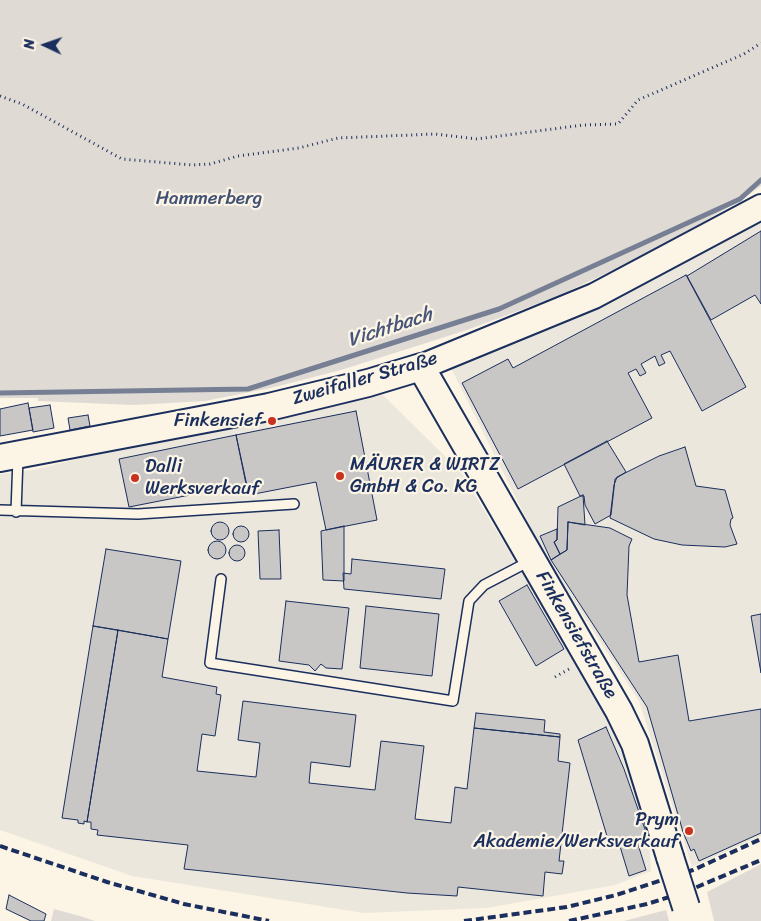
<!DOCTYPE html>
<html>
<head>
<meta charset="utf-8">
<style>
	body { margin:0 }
	#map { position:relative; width:761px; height:921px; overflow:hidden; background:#fcf5e5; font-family:Sriracha,sans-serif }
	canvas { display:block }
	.north { position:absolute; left:20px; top:20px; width:50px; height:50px; -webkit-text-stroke:4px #fcf5e5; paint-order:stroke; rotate:273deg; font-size:14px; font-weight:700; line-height:20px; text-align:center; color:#1b2f5e }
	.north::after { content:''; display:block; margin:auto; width:18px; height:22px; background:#1b2f5e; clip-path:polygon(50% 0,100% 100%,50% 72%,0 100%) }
</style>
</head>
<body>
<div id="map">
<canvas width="761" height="921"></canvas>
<div class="north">N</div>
</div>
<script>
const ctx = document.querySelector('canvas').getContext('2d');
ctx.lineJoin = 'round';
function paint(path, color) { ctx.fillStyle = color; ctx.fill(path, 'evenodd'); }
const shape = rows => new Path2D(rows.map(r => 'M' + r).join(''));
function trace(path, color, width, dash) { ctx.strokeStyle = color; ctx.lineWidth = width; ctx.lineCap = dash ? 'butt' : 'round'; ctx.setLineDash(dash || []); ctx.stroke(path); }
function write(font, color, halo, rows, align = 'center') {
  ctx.font = font + ' Sriracha,sans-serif'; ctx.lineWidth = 4.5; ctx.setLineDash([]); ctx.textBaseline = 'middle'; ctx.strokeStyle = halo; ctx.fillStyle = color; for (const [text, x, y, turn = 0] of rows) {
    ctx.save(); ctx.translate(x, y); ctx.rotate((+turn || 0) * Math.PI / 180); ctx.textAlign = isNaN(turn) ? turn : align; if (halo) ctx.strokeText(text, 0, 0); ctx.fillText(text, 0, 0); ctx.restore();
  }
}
paint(shape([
	[761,218,761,836,692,867,639,701,548,562,451,368,602,307],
	[383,395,461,472,567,647,614,731,649,837,651,871,615,885,487,908,364,913,132,876,0,830,0,474,33,470,102,453]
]), '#ece7dc');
paint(shape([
	[0,0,761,0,761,186,741,200,647,254,558,296,467,330,341,370,275,387,205,401,134,405,38,401,38,398,0,398],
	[761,864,761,921,714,921,707,892],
	[54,909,80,916,95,921,51,921],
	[666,910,669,921,624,921]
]), '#dfdbd4');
trace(shape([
	[0,393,248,389,499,309,740,199,761,180]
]), '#767f94', 5);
const building = shape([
	[761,231,761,304,755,295,711,320,687,276,761,231],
	[686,275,746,387,702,411,670,351,661,355,665,363,659,366,655,356,641,364,646,373,640,376,636,369,628,373,652,418,518,489,462,383,508,359,513,368,686,275],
	[28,403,33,430,0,436,0,409,28,403],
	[50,405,54,428,33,432,29,408,50,405],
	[356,411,377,520,326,530,316,482,249,495,236,435,356,411],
	[88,415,90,426,70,430,68,418,88,415],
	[236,435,246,484,129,507,119,459,236,435],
	[607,441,626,472,615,479,611,515,595,524,585,505,584,496,580,496,564,464,607,441],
	[685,447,696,486,725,490,733,518,731,519,730,525,737,544,725,547,682,545,654,539,610,518,614,485,617,477,659,456,685,447],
	[583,495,585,525,568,522,567,550,560,554,554,542,557,540,558,507,583,495],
	[568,522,610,528,632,539,629,546,627,595,639,662,678,655,689,721,761,709,761,833,699,861,694,849,691,851,683,832,647,707,551,560,567,550,568,522],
	'211 531a9 9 0 1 1 18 0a9 9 0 1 1-18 0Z',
	'233 534a8 8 0 1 1 16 0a8 8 0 1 1-16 0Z',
	[344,526,344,581,323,580,321,531,344,526],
	[557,529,557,540,554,542,560,554,551,560,540,536,557,529],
	[279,530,281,579,260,579,258,531,279,530],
	'208 550a9 9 0 1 1 18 0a9 9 0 1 1-18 0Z',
	'229 553a8 8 0 1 1 16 0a8 8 0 1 1-16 0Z',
	[106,549,181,561,168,639,93,626,106,549],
	[352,559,445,569,441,599,344,589,343,573,351,574,352,559],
	[527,585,564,649,536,666,499,601,527,585],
	[286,601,349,608,342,669,326,668,321,664,315,671,309,665,279,661,286,601],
	[366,606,439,614,432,676,360,668,366,606],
	[761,614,761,673,751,616,761,614],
	[93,626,118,630,87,822,84,821,84,824,78,823,78,820,62,818,93,626],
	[118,630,168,639,162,677,217,687,216,694,221,695,215,736,202,734,197,771,256,777,260,743,238,740,243,701,356,715,350,767,311,762,309,783,375,790,381,741,424,746,415,819,451,823,455,787,467,789,474,728,560,737,558,761,570,763,559,861,564,861,562,874,545,872,543,896,458,887,457,896,407,893,184,869,188,845,97,835,98,830,91,829,91,822,87,822,118,630],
	[476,713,545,720,544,732,560,734,560,737,474,728,476,713],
	[606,727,624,769,647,835,610,846,578,740,606,727],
	[636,838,646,870,629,876,619,843,636,838],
	[9,895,46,914,44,921,31,921,6,909,9,895]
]);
paint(building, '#c8c7c6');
trace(building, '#1b2f5e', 1);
const lane = shape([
	[0,510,138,514,294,504],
	[16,512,18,458],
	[221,579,210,663,453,701,469,601,484,585,530,561]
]);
const secondary = shape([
	[421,367,594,296,761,207]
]);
const primary = shape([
	[0,458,269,407,368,383,421,367,619,711,635,744,670,857]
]);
trace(lane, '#1b2f5e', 12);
trace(secondary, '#1b2f5e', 28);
trace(primary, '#1b2f5e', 30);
trace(shape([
	[0,96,22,104,122,159,192,165,210,164,238,156,299,148,338,138,435,134,477,139,583,125,618,124,638,100,744,54,761,43],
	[555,677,571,668]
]), '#1b2f5e', 3, [1, 4]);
trace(lane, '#fcf5e5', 9);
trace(secondary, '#fcf5e5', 24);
trace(primary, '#fcf5e5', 26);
trace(shape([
	[0,846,107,882,184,904,269,921],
	[464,921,567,907,616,895,693,870,761,839],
	[569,921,647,904,685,892,761,860]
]), '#1b2f5e', 4, [8, 4]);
const primaryBridge = shape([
	[670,857,686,907]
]);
trace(primaryBridge, '#1b2f5e', 30, []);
trace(primaryBridge, '#fcf5e5', 26);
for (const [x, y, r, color] of [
	[272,421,5,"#c8321e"],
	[340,476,5,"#c8321e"],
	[135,478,5,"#c8321e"],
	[689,831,5,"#c8321e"]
]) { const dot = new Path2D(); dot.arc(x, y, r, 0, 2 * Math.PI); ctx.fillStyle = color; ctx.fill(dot); trace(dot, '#fcf5e5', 2); }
write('19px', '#425176', '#fcf5e5', [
	["Hammerberg",209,199]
]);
write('19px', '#1b2f5e', '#fcf5e5', [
	["Zweifaller Straße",365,379,-16],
	["Finkensiefstraße",576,635,60]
]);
write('19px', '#1b2f5e', '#fcf5e5', [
	["Finkensief",262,421],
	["MÄURER & WIRTZ",350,465,"left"],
	["GmbH & Co. KG",350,487,"left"],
	["Dalli",145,467,"left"],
	["Werksverkauf",145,489,"left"],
	["Prym",679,820],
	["Akademie/Werksverkauf",679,842]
], 'right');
write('italic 20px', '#485779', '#fcf5e5', [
	["Vichtbach",390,328,-18]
]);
</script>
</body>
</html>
